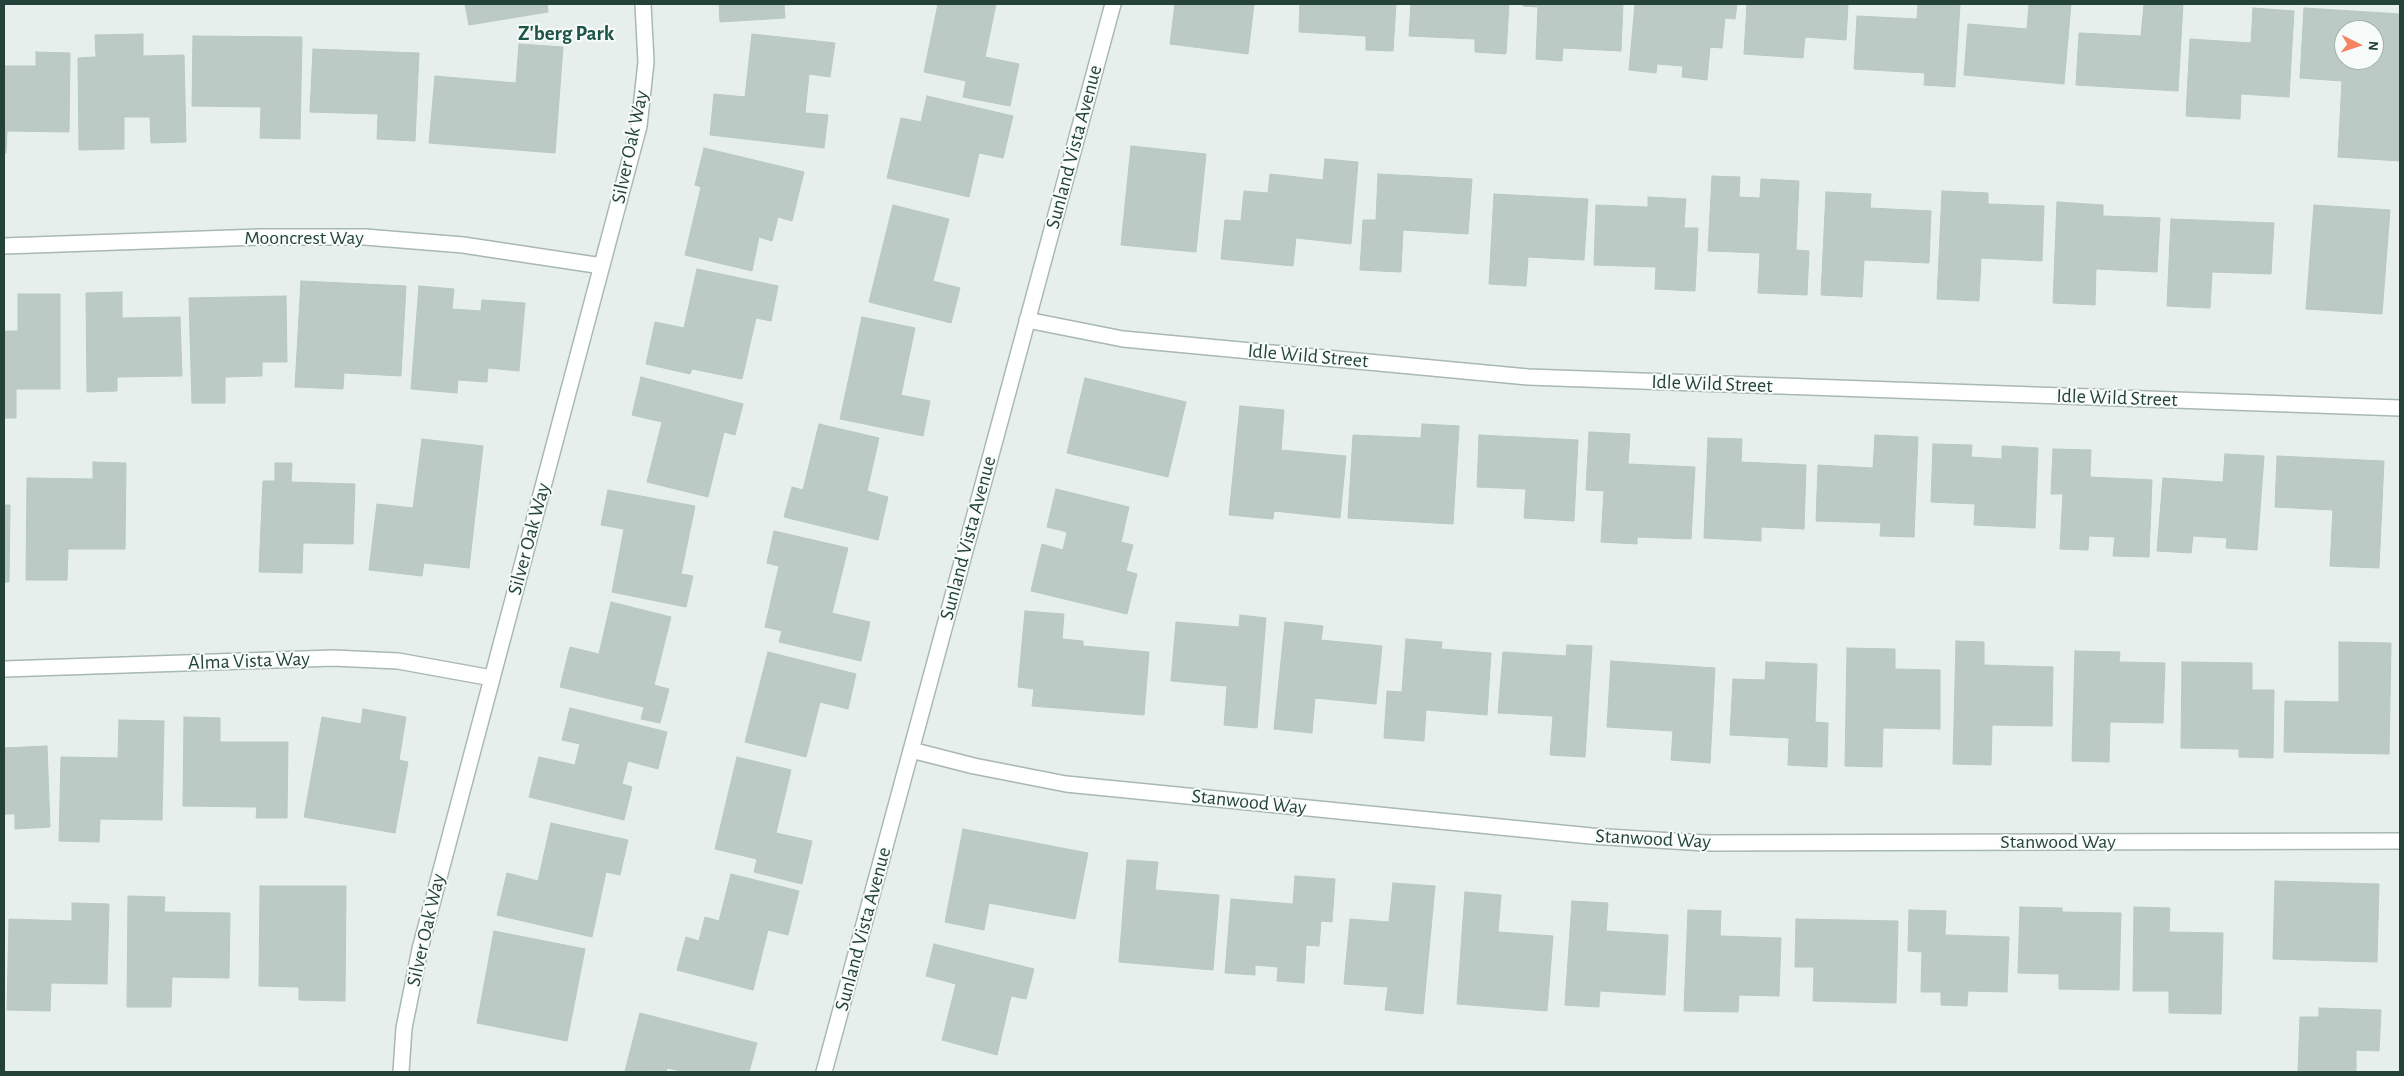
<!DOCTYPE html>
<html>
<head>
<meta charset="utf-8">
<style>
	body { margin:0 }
	#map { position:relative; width:2404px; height:1076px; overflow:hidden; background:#e6efeb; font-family:"Alegreya Sans",sans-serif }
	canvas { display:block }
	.frame { position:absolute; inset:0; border:5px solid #24423a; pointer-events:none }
	.north { position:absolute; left:2334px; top:20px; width:50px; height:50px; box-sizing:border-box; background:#f7fbf9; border:1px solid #a3b1ad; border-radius:50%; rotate:94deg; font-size:14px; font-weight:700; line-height:20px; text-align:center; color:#24423a }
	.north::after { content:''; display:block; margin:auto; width:18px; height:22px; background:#f4845f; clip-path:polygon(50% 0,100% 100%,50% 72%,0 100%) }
</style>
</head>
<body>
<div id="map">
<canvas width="2404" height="1076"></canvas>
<div class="frame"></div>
<div class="north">N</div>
</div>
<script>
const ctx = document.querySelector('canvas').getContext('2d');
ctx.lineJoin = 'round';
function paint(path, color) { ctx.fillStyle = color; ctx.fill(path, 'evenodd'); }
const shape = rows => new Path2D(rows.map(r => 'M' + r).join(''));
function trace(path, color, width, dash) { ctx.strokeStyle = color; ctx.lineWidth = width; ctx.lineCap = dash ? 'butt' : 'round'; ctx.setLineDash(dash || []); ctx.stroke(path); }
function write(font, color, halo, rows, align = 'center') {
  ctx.font = font + ' "Alegreya Sans",sans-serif'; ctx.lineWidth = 4; ctx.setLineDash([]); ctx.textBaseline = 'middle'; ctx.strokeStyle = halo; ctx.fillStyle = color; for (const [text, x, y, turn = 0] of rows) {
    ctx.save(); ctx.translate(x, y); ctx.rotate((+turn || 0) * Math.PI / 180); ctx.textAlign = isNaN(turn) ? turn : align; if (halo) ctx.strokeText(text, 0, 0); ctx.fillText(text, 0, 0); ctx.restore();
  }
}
const building = shape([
	[465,4,547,4,548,12,469,25,465,4],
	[719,4,799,4,784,5,785,18,720,22,719,4],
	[938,4,996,4,985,57,1019,64,1010,106,963,97,966,81,924,72,938,4],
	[1175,4,1254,4,1248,54,1170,44,1175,4],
	[1300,4,1396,4,1393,51,1366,50,1366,36,1299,32,1300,4],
	[1411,4,1509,4,1506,54,1475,52,1475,39,1409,36,1411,4],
	[1523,4,1623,4,1621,51,1563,48,1562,61,1536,59,1538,7,1523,6,1523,4],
	[1635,4,1737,4,1735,19,1725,18,1722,48,1710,47,1707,80,1682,77,1683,66,1657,64,1656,73,1629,70,1635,4],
	[1747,4,1848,4,1846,40,1805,37,1803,58,1744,54,1747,4],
	[1918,4,1960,4,1955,87,1924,85,1925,73,1854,69,1857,16,1917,19,1918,4],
	[2029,4,2071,4,2064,84,1964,75,1968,24,2027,29,2029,4],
	[2144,4,2183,4,2178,91,2076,85,2079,33,2141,36,2144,4],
	[2253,8,2294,11,2289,97,2241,94,2240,119,2186,116,2190,39,2251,43,2253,8],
	[2304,8,2400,14,2400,161,2338,157,2342,81,2300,78,2304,8],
	[2344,30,2374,30,2374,60,2344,60,2344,30],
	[143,34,143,56,184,55,186,142,151,143,150,117,124,117,124,149,79,150,78,58,96,57,95,35,143,34],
	[752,34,835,43,830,77,809,74,805,113,828,115,824,148,710,135,714,94,745,97,752,34],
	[193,36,302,37,300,139,260,138,261,107,192,106,193,36],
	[519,44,563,47,555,153,429,143,435,76,516,83,519,44],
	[313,49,419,53,415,141,377,139,378,114,310,112,313,49],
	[36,52,70,53,69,132,7,131,6,153,4,153,4,66,36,66,36,52],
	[927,96,1013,116,1003,158,979,153,969,197,887,178,901,118,921,122,927,96],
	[1131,146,1206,154,1196,252,1121,245,1131,146],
	[704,148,804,172,792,221,778,217,772,241,759,237,752,271,685,255,701,187,695,185,704,148],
	[1325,159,1358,162,1351,244,1296,238,1293,266,1221,259,1225,220,1241,221,1244,191,1268,193,1270,174,1323,180,1325,159],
	[1378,174,1472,179,1468,234,1403,230,1401,272,1360,270,1363,220,1376,220,1378,174],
	[1712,176,1740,177,1739,197,1760,198,1761,179,1799,181,1796,250,1809,251,1807,295,1758,293,1760,253,1708,251,1712,176],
	[1942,191,1988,193,1988,204,2044,206,2042,261,1981,258,1979,301,1937,299,1942,191],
	[1826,192,1871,194,1870,208,1931,211,1929,263,1864,260,1862,297,1821,295,1826,192],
	[1494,194,1588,199,1584,260,1528,257,1526,286,1489,284,1494,194],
	[1648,197,1686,199,1684,228,1698,228,1695,291,1655,289,1656,267,1594,265,1596,205,1648,207,1648,197],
	[2057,202,2103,205,2103,216,2160,218,2157,272,2096,269,2095,305,2053,303,2057,202],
	[893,205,949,219,933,281,960,288,951,323,869,302,893,205],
	[2314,205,2390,210,2382,314,2306,309,2314,205],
	[2171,219,2274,223,2271,274,2212,272,2210,308,2167,306,2171,219],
	[697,269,778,286,771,321,756,318,742,379,692,369,690,374,646,364,655,322,684,328,697,269],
	[301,281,406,286,401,376,344,373,343,389,295,387,301,281],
	[419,286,454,289,452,309,481,311,482,300,525,303,519,371,488,368,487,382,458,380,457,393,411,389,419,286],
	[122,292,122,318,180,317,182,376,117,377,117,391,87,392,86,293,122,292],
	[18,294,60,294,60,389,16,389,16,418,4,418,4,331,18,331,18,294],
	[286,296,287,362,262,362,262,376,225,377,225,403,192,403,189,298,286,296],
	[862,317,915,328,901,395,930,401,923,436,840,419,862,317],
	[641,377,743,404,735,435,724,432,708,497,647,482,662,422,632,415,641,377],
	[1085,378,1186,402,1168,477,1067,453,1085,378],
	[1240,406,1284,410,1281,450,1346,456,1340,518,1274,511,1273,519,1229,515,1240,406],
	[819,424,879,438,867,491,888,497,878,540,784,517,792,487,803,490,819,424],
	[1422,424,1459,426,1453,524,1348,518,1353,435,1421,438,1422,424],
	[1589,432,1630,434,1628,464,1695,467,1691,539,1637,537,1637,544,1601,542,1604,491,1586,490,1589,432],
	[1479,435,1578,440,1574,521,1524,518,1526,489,1477,487,1479,435],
	[1875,435,1918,437,1914,537,1880,536,1881,523,1816,521,1818,465,1873,468,1875,435],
	[1708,438,1742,439,1741,462,1806,465,1804,529,1761,527,1761,541,1704,538,1708,438],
	[422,439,483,446,469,568,424,563,422,576,369,570,377,504,413,508,422,439],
	[1933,444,1972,445,1971,457,2002,459,2002,446,2038,448,2035,528,1974,525,1975,504,1931,502,1933,444],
	[2053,449,2091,450,2090,477,2152,480,2149,557,2113,556,2115,537,2089,536,2088,550,2060,549,2063,494,2051,494,2053,449],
	[2225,454,2264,456,2257,550,2226,548,2227,538,2193,536,2191,553,2157,551,2163,478,2223,482,2225,454],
	[2277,456,2384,461,2379,568,2330,566,2333,510,2275,507,2277,456],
	[93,462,126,463,125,549,68,549,67,580,26,580,27,478,93,479,93,462],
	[275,463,292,463,291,482,355,484,353,544,303,543,302,573,259,572,263,481,275,481,275,463],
	[1056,489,1129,507,1121,542,1133,545,1126,571,1137,574,1127,614,1031,591,1042,544,1063,550,1067,532,1047,527,1056,489],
	[608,490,695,506,681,574,693,576,686,607,612,592,624,529,601,525,608,490],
	[4,505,10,505,9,582,4,582,4,505],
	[774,531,848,548,832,613,870,622,861,661,779,642,782,631,765,627,779,566,767,563,774,531],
	[611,602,671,617,654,685,669,689,660,723,641,719,644,707,560,687,570,647,599,654,611,602],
	[1025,611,1064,614,1062,639,1083,641,1083,646,1149,652,1144,715,1032,706,1034,689,1018,687,1025,611],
	[1240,615,1266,618,1257,728,1224,725,1227,686,1171,681,1176,622,1239,627,1240,615],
	[1285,622,1323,626,1321,640,1382,646,1376,704,1315,698,1312,733,1274,729,1285,622],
	[1406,639,1442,642,1441,649,1491,653,1487,715,1426,710,1424,741,1384,738,1387,691,1402,692,1406,639],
	[1956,641,1984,642,1984,665,2053,667,2052,726,1992,725,1991,765,1953,764,1956,641],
	[2339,642,2391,643,2389,754,2284,752,2285,701,2339,702,2339,642],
	[1567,645,1592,646,1585,757,1550,755,1553,716,1498,713,1503,652,1566,656,1567,645],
	[1847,648,1895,649,1895,669,1940,670,1940,729,1883,728,1882,767,1845,766,1847,648],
	[2075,651,2120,652,2119,662,2165,663,2163,723,2110,722,2109,762,2072,761,2075,651],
	[768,652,856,674,848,709,820,702,806,757,745,742,768,652],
	[1611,661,1715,668,1710,763,1671,760,1673,731,1607,727,1611,661],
	[1766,662,1817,664,1815,722,1828,723,1827,767,1788,765,1789,738,1730,735,1733,679,1765,680,1766,662],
	[2182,662,2252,663,2252,690,2274,690,2273,758,2239,757,2239,749,2181,748,2182,662],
	[570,708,667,732,658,769,628,761,622,784,632,787,624,820,529,797,539,757,575,765,580,744,562,740,570,708],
	[363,709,406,717,399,760,408,762,395,833,304,817,322,717,361,724,363,709],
	[184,717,220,718,220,742,288,742,287,818,256,818,257,807,183,806,184,717],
	[119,720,164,721,162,820,100,819,99,842,59,841,61,757,118,758,119,720],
	[47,746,50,827,15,829,15,814,4,814,4,748,47,746],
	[737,757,791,770,776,833,812,841,802,884,754,872,757,859,715,849,737,757],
	[551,823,628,840,620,875,606,872,592,937,497,915,507,873,538,881,551,823],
	[963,829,1088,853,1075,919,989,903,984,930,945,922,963,829],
	[1127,860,1158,862,1155,890,1219,895,1213,970,1119,962,1127,860],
	[731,874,799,891,788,935,768,930,753,990,677,970,686,937,699,941,705,917,719,921,731,874],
	[1295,876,1335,879,1332,922,1321,921,1319,946,1306,945,1304,983,1277,981,1278,967,1255,965,1255,975,1225,973,1231,899,1293,904,1295,876],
	[2275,881,2379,884,2377,962,2273,959,2275,881],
	[1393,883,1435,886,1423,1014,1385,1010,1388,987,1344,984,1350,919,1389,922,1393,883],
	[260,886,346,886,345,1001,299,1000,299,987,259,986,260,886],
	[1465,892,1501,895,1498,932,1553,936,1547,1011,1457,1004,1465,892],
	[128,896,165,897,164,912,230,913,229,978,172,977,171,1007,127,1007,128,896],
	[1572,901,1608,903,1606,931,1668,935,1665,995,1600,991,1599,1007,1565,1005,1572,901],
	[72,903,109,904,107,984,51,983,50,1011,7,1010,9,919,72,921,72,903],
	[2020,907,2062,908,2062,912,2121,913,2119,990,2059,989,2059,974,2018,973,2020,907],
	[2134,907,2170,908,2169,932,2223,933,2221,1014,2169,1013,2169,991,2133,991,2134,907],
	[1688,910,1721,911,1720,936,1781,938,1779,996,1739,995,1738,1012,1684,1011,1688,910],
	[1909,910,1946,911,1945,935,2009,937,2007,992,1968,991,1967,1006,1941,1005,1941,992,1921,992,1922,952,1908,951,1909,910],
	[1796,919,1898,921,1896,1003,1813,1001,1814,967,1795,967,1796,919],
	[494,931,585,949,567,1041,477,1023,494,931],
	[934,944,1034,969,1026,999,1011,996,997,1055,942,1040,956,984,926,976,934,944],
	[2319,1008,2381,1010,2379,1051,2356,1050,2356,1072,2298,1072,2300,1017,2319,1017,2319,1008],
	[640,1013,757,1043,749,1072,685,1072,667,1068,666,1072,625,1071,640,1013]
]);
paint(building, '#bbcac4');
trace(building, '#b8c9c2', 1);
const street = shape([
	[4,246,260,237,365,237,463,245,602,266],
	[1027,320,1123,339,1528,377,2400,408],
	[4,669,333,658,398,661,492,678],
	[911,750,974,766,1066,784,1591,836,1706,843,2400,841],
	[401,1072,404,1028,420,949,639,126,646,62,643,4],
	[824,1072,1113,4]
]);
trace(street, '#a8b8b2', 18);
trace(street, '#fff', 15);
write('20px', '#24423a', '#f7fbf9', [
	["Silver Oak Way",630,147,-78],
	["Sunland Vista Avenue",1074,147,-75],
	["Mooncrest Way",304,238],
	["Idle Wild Street",1308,356,5],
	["Idle Wild Street",1712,384,2],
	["Idle Wild Street",2117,398,2],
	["Sunland Vista Avenue",968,538,-75],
	["Silver Oak Way",529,539,-75],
	["Alma Vista Way",249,661,-2],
	["Stanwood Way",1249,802,6],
	["Stanwood Way",1653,839,3],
	["Stanwood Way",2058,842],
	["Sunland Vista Avenue",863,929,-75],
	["Silver Oak Way",426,930,-77]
]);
write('bold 21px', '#1f5548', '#f7fbf9', [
	["Z'berg Park",566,34]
]);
</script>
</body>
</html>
